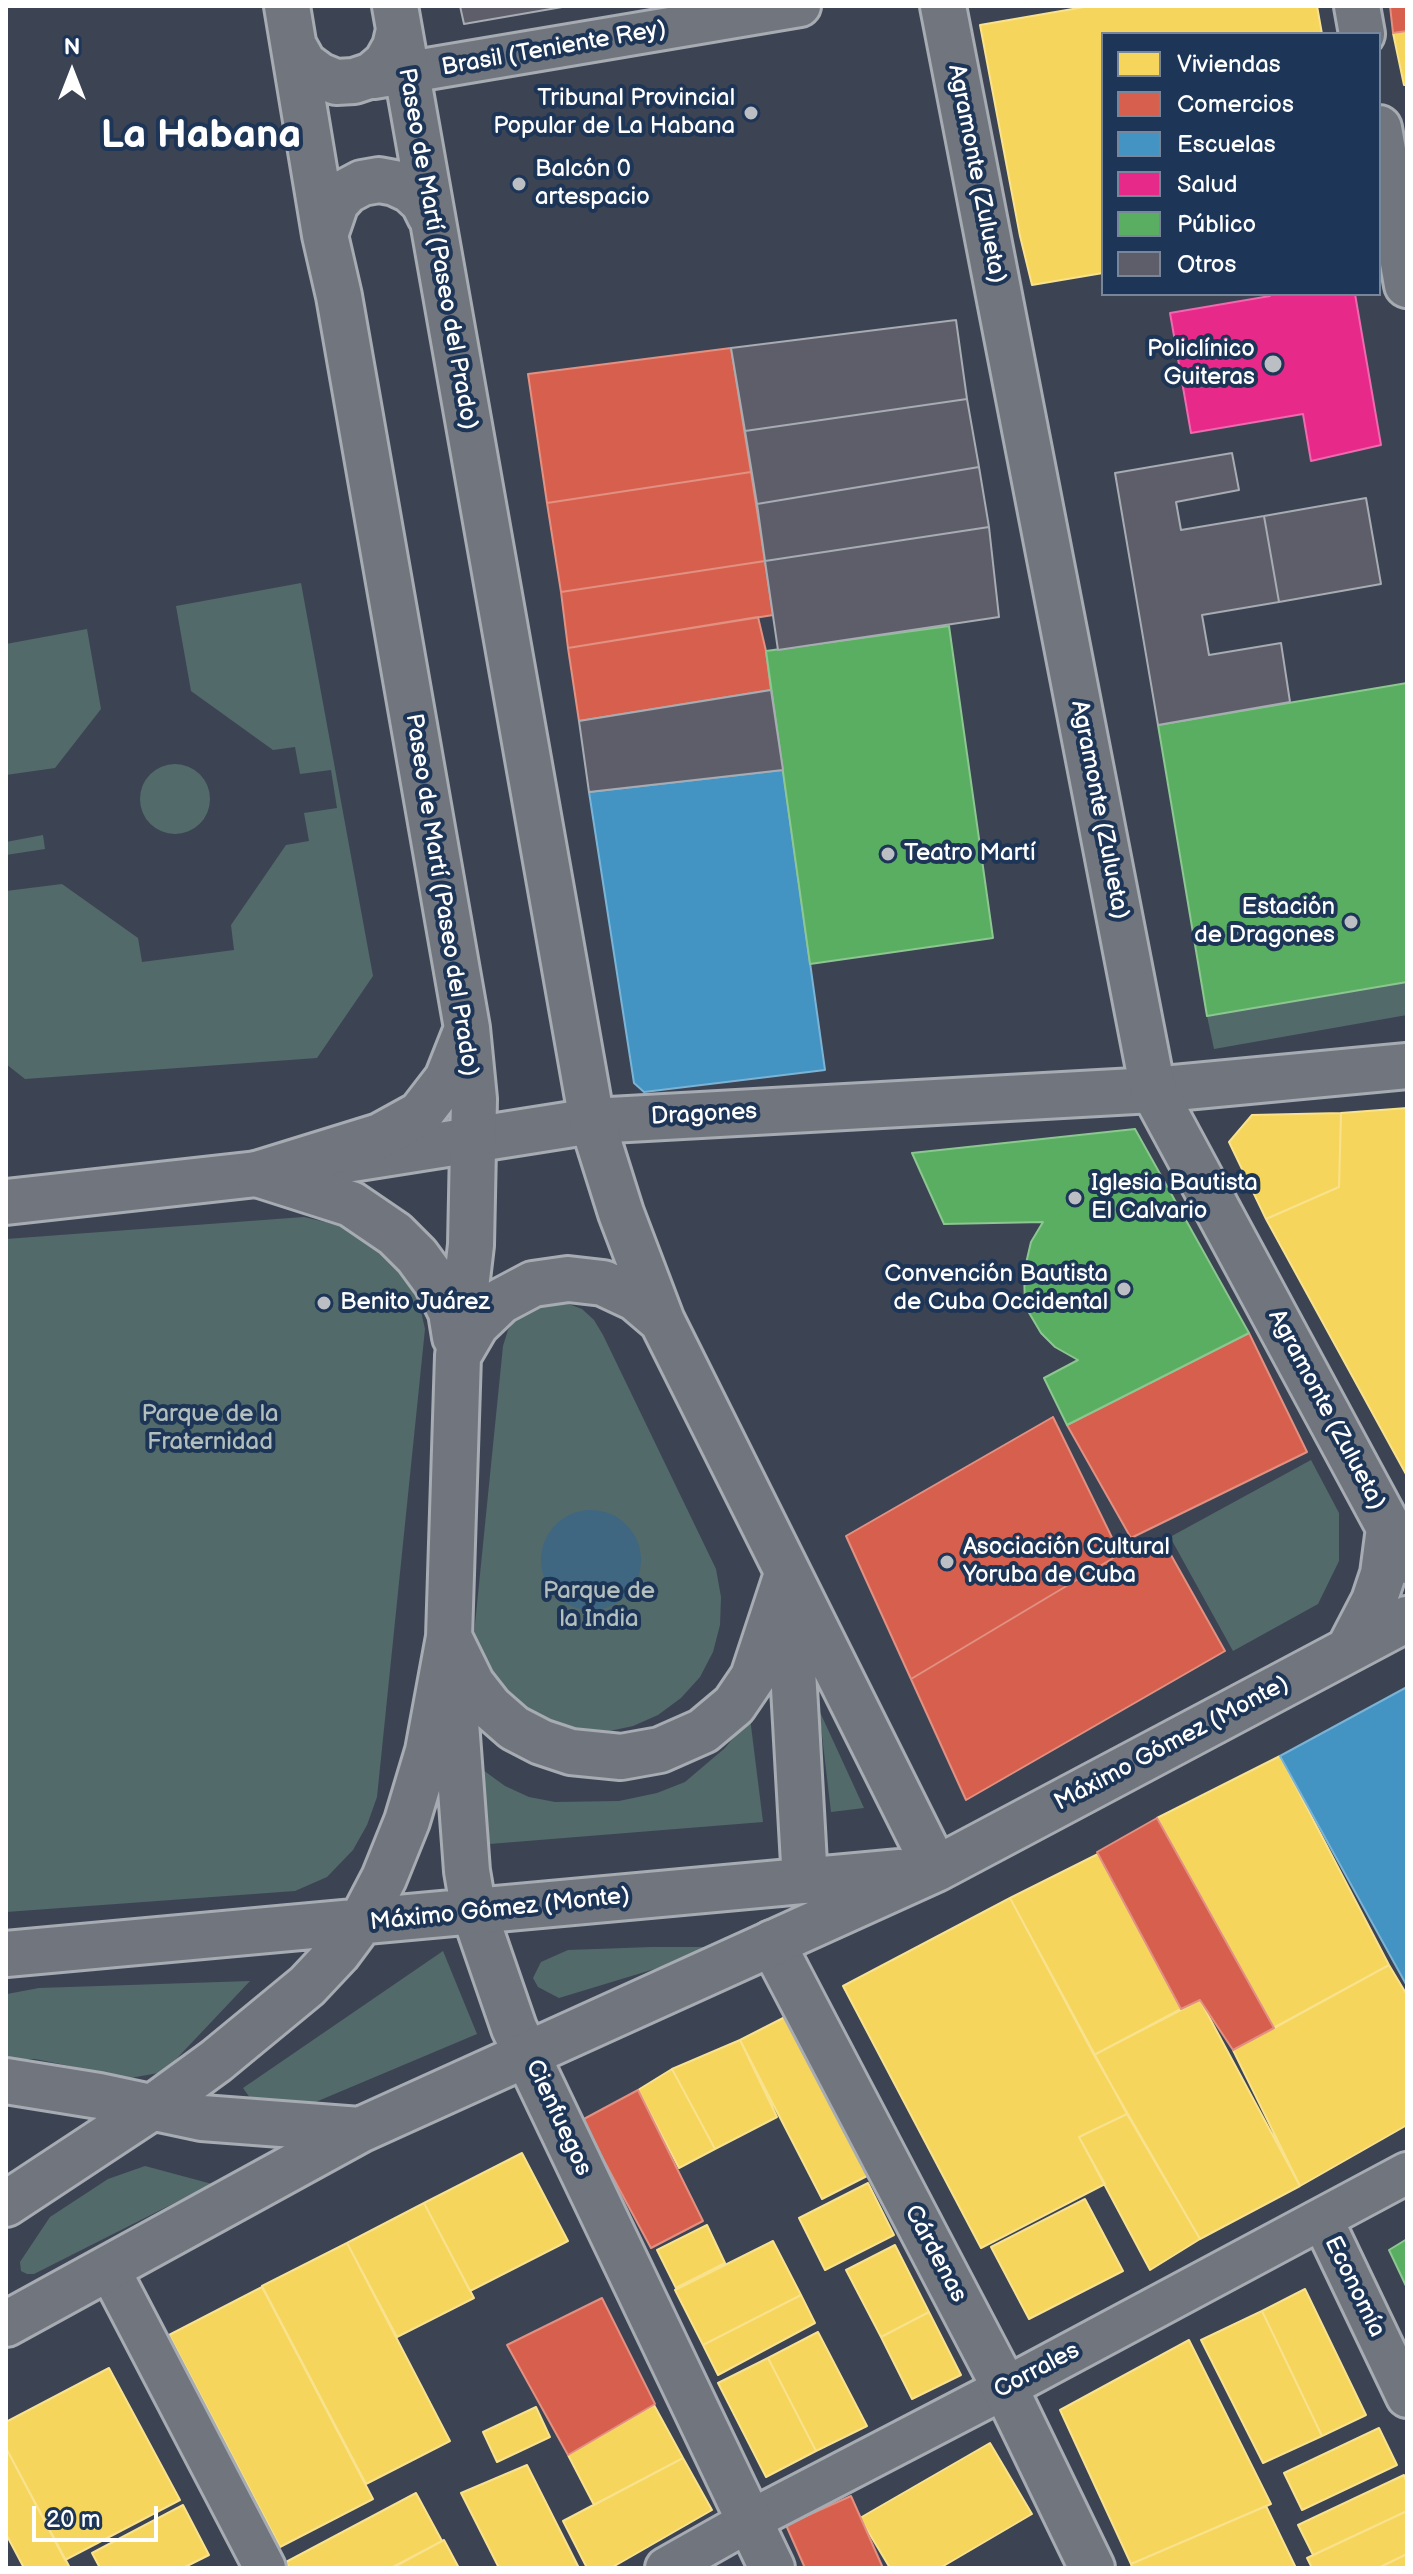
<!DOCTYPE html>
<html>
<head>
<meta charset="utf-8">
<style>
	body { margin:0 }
	#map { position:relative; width:1413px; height:2574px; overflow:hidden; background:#3c4454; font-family:"Balsamiq Sans",sans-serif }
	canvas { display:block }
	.frame { position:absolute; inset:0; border:8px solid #fff; pointer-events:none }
	.legend { position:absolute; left:1101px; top:32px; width:280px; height:264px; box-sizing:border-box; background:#1d3557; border:2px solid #77869a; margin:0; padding:10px 14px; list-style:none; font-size:24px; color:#fff }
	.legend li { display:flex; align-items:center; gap:16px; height:40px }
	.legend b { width:40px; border:2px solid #77869a }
	.north { position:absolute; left:32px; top:32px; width:80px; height:80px; -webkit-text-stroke:6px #1d3557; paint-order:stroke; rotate:0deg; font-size:22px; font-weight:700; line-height:32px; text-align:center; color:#fff }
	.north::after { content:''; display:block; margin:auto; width:28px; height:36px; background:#fff; clip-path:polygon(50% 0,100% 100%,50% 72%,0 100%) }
	.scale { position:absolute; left:32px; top:2506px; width:126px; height:36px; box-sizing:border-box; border:4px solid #fff; border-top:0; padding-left:10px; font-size:24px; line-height:28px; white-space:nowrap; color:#fff; -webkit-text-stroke:6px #1d3557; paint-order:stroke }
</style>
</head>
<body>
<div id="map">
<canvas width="1413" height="2574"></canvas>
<div class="frame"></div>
<ul class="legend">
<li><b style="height:22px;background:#f6d55c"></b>Viviendas</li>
<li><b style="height:22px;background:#d6604d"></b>Comercios</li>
<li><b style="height:22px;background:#4393c3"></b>Escuelas</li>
<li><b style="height:22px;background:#e7298a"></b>Salud</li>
<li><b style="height:22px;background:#5aae61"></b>Público</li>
<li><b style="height:22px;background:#5d5e69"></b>Otros</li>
</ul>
<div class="north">N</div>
<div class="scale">20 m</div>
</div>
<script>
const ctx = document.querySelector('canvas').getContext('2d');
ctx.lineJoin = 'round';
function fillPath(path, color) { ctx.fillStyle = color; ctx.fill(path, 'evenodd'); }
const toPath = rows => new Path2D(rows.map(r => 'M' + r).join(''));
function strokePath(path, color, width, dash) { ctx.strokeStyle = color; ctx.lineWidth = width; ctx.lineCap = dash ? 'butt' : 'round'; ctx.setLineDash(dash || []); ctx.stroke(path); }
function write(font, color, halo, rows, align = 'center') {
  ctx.font = font + ' "Balsamiq Sans",sans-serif'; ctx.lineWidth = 8; ctx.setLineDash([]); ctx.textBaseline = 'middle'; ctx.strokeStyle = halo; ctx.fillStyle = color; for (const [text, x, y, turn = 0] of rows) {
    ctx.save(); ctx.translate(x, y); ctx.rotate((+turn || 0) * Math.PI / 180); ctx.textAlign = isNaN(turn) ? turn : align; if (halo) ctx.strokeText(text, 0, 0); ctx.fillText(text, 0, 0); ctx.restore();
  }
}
fillPath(toPath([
	[301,583,373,976,317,1058,25,1079,6,1064,6,891,62,884,138,938,142,962,234,950,231,925,286,845,309,841,304,813,337,808,331,770,300,774,295,747,273,750,191,691,176,606],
	[87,629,101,709,55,768,6,775,6,644],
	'140 799a35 35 0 1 1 70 0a35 35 0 1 1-70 0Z',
	[43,835,45,849,6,855,6,842],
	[1407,982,1407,1015,1214,1049,1207,1016],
	[304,1217,338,1225,361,1237,388,1257,407,1281,419,1303,425,1329,377,1797,367,1825,353,1850,327,1877,295,1891,6,1912,6,1239],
	[549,1302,566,1303,582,1309,594,1320,603,1335,716,1569,721,1597,720,1625,713,1652,700,1677,681,1698,658,1715,633,1726,605,1732,577,1731,540,1720,509,1698,486,1670,474,1634,503,1346,508,1330,518,1316,532,1306],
	[1311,1460,1339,1513,1339,1561,1318,1604,1233,1651,1170,1537],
	[819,1710,864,1808,831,1812],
	[750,1718,763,1822,477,1845,468,1752,483,1770,505,1786,529,1797,555,1802,619,1801,657,1793,685,1782,725,1748],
	[652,1947,710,1947,671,1964,559,1998,538,1987,533,1978,541,1962,568,1950],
	[443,1951,477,2034,299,2109,258,2109,243,2088],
	[250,1981,164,2072,130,2078,35,2059,6,2059,7,1994,39,1988],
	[145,2166,212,2184,34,2274,27,2274,21,2271,20,2262,50,2217,108,2179]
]), '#536a6a');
fillPath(toPath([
	'541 1560a50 50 0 1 1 100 0a50 50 0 1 1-100 0Z'
]), '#3f6781');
const homes = toPath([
	[1090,6,1317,6,1322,34,1103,34,1103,273,1032,285,1020,236,980,25,1090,6],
	[1407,31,1407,85,1404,85,1393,33,1407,31],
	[1407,1108,1407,1476,1266,1219,1339,1187,1341,1113,1407,1108],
	[1341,1113,1339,1187,1266,1219,1229,1142,1252,1115,1341,1113],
	[1280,1756,1389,1965,1274,2028,1157,1818,1280,1756],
	[1098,1854,1181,2009,1094,2055,1010,1898,1098,1854],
	[1010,1898,1127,2114,1079,2137,1105,2184,981,2248,843,1986,1010,1898],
	[1389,1965,1407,1995,1407,2125,1300,2186,1233,2050,1389,1965],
	[1200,2000,1300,2186,1200,2239,1094,2055,1200,2000],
	[787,2016,869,2175,822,2199,740,2040,787,2016],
	[740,2040,777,2117,715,2149,672,2069,740,2040],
	[672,2069,715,2149,679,2168,638,2090,672,2069],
	[1127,2114,1200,2239,1150,2270,1079,2137,1127,2114],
	[522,2153,568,2241,470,2291,424,2203,522,2153],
	[868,2183,894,2235,825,2270,799,2218,868,2183],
	[1085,2199,1123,2271,1029,2319,991,2247,1085,2199],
	[424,2203,474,2298,397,2337,347,2243,424,2203],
	[707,2225,725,2263,676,2288,657,2250,707,2225],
	[773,2241,801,2295,703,2345,675,2290,773,2241],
	[347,2243,450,2441,366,2484,262,2286,347,2243],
	[895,2245,929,2312,881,2337,846,2270,895,2245],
	[262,2287,373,2499,280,2547,169,2335,262,2287],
	[1305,2289,1366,2415,1322,2436,1262,2311,1305,2289],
	[801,2295,815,2323,718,2375,703,2345,801,2295],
	[1262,2311,1322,2436,1263,2463,1201,2340,1262,2311],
	[929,2312,961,2375,912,2399,881,2337,929,2312],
	[818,2332,867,2426,816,2451,768,2358,818,2332],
	[1189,2340,1271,2504,1131,2564,1060,2410,1189,2340],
	[768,2358,816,2451,766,2477,718,2383,768,2358],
	[109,2368,180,2500,65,2560,6,2448,6,2422,109,2368],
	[654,2405,683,2458,594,2505,568,2455,654,2405],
	[536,2407,550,2437,497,2462,483,2432,536,2407],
	[1379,2428,1397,2465,1302,2510,1284,2473,1379,2428],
	[990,2443,1032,2514,940,2568,890,2568,860,2518,990,2443],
	[6,2448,69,2566,64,2568,24,2568,6,2534,6,2448],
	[683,2458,712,2510,611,2568,587,2568,563,2521,683,2458],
	[527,2465,579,2568,499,2568,461,2493,527,2465],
	[1404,2475,1407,2483,1407,2511,1313,2555,1298,2525,1404,2475],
	[416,2493,442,2541,392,2568,289,2568,286,2562,416,2493],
	[183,2505,209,2555,183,2568,100,2568,92,2553,183,2505],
	[1266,2506,1296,2568,1132,2568,1131,2564,1266,2506],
	[1407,2511,1407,2554,1378,2568,1312,2568,1307,2558,1407,2511],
	[444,2540,459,2568,391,2568,444,2540],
	[1407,2554,1407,2568,1378,2568,1407,2554]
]);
fillPath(homes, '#f6d55c');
strokePath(homes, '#f9e28d', 2);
const shops = toPath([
	[1390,6,1407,6,1407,31,1393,33,1390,6],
	[731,348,751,472,547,503,528,374,731,348],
	[751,472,765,561,561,592,547,503,751,472],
	[765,561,773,615,568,648,561,592,765,561],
	[758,617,766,651,771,690,579,721,568,648,758,617],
	[1249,1333,1307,1452,1131,1538,1067,1425,1249,1333],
	[1053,1417,1120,1554,911,1679,846,1536,1053,1417],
	[1162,1539,1225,1651,966,1800,911,1679,1120,1554,1162,1539],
	[1157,1818,1274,2028,1233,2050,1200,2000,1181,2009,1097,1852,1157,1818],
	[638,2090,703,2221,651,2248,582,2120,638,2090],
	[602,2298,655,2404,568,2455,507,2345,602,2298],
	[851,2496,883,2568,805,2568,786,2525,851,2496]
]);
fillPath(shops, '#d6604d');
strokePath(shops, '#e29082', 2);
const schools = toPath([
	[783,770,825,1070,644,1092,634,1083,589,792,783,770],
	[1407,1687,1407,1986,1280,1756,1407,1687]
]);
fillPath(schools, '#4393c3');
strokePath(schools, '#7bb3d5', 2);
const health = toPath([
	[1269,294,1355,294,1381,445,1311,461,1303,414,1191,433,1170,313,1270,296,1269,294]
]);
fillPath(health, '#e7298a');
strokePath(health, '#ee69ad', 2);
const public = toPath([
	[949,626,993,938,810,964,766,651,949,626],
	[1407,683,1407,982,1207,1016,1158,725,1407,683],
	[1135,1129,1249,1333,1067,1425,1044,1378,1078,1360,1055,1347,1041,1333,1025,1306,1024,1272,1031,1242,1043,1222,944,1224,912,1153,1135,1129],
	[1407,2239,1407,2288,1389,2250,1407,2239]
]);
fillPath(public, '#5aae61');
strokePath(public, '#8cc690', 2);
const building = toPath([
	[460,6,568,6,464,24,460,6],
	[956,320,967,399,745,431,731,348,956,320],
	[967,399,979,467,757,504,745,431,967,399],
	[1232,453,1239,490,1176,502,1181,530,1264,516,1279,602,1202,615,1209,655,1281,643,1290,702,1158,725,1115,473,1232,453],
	[979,467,989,527,765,561,757,504,979,467],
	[1366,498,1381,584,1279,602,1264,516,1366,498],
	[989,527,999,617,778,650,765,561,989,527],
	[771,690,783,770,589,792,579,721,771,690]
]);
fillPath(building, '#5d5e69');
strokePath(building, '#a7abb2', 2);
const street = toPath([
	[374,78,800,6],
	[1322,2219,1407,2397],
	[108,2267,265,2568],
	[666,2568,751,2520,1005,2388,1407,2173]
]);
const secondary = toPath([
	[6,1202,257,1174,592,1121,1153,1090,1407,1066],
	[474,1912,514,2028,772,2568],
	[772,1943,1005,2388,1092,2568]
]);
const primary = toPath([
	[395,6,592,1121,621,1213,662,1321,936,1869],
	[943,6,1153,1090,1407,1561],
	[1357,6,1362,34],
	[295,48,304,64,319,75,336,82,354,81,372,75,386,63,395,47,399,30],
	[1379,128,1407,285],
	[325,235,336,203,347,191,362,183,379,180,395,183,410,190,423,202,430,216],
	[257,1174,351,1204,395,1234,417,1256,436,1282,451,1312,455,1337],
	[257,1174,380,1136,420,1114,447,1079,466,1031],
	[459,1354,476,1325,501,1301,533,1284,568,1279,603,1283,635,1298,662,1321],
	[789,1600,805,1881],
	[449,1637,472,1684,490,1707,514,1728,541,1742,571,1752,621,1757,660,1750,703,1731,734,1705,753,1677,787,1574],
	[1349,1649,1374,1601,1383,1574,1389,1528],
	[454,1695,467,1871,474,1912],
	[6,1954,900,1872],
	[6,2081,99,2096,202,2118,360,2130],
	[6,2204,153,2107,216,2061,307,1986,338,1953,361,1922,384,1878,407,1821,428,1751,449,1637,458,1356,471,1245,474,1099,467,1028,339,296,325,235,287,6],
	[6,2324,360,2130,936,1869,1407,1619]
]);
strokePath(street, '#a7abb2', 46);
strokePath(secondary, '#a7abb2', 50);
strokePath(primary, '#a7abb2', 50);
strokePath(street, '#70757e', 40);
strokePath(secondary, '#70757e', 44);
strokePath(primary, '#70757e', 44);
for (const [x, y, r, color] of [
	[751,113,8,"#bbbec3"],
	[519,184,8,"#bbbec3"],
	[1273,364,10,"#bbbec3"],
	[888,854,8,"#bbbec3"],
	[1351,922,8,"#bbbec3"],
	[1075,1198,8,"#bbbec3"],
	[1124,1289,8,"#bbbec3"],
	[324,1303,8,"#bbbec3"],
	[947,1562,8,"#bbbec3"]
]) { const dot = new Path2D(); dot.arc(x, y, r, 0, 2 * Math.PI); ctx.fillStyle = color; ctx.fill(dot); strokePath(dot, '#1d3557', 3); }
write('24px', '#fff', '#1d3557', [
	["Brasil (Teniente Rey)",554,49,-10],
	["Agramonte (Zulueta)",976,174,79],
	["Paseo de Martí (Paseo del Prado)",437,249,80],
	["Agramonte (Zulueta)",1099,810,79],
	["Paseo de Martí (Paseo del Prado)",441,895,81],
	["Dragones",704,1115,-3],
	["Agramonte (Zulueta)",1326,1410,62],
	["Máximo Gómez (Monte)",1172,1744,-28],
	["Máximo Gómez (Monte)",500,1910,-6],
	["Cienfuegos",558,2118,65],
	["Cárdenas",935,2254,62],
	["Economía",1354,2287,64],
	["Corrales",1037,2371,-28]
]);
write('24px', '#fff', '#1d3557', [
	["Tribunal Provincial",735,99,"right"],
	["Popular de La Habana",735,127,"right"],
	["Balcón 0",535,170],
	["artespacio",535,198],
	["Policlínico",1255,350,"right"],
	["Guiteras",1255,378,"right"],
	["Teatro Martí",904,854],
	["Estación",1335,908,"right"],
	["de Dragones",1335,936,"right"],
	["Iglesia Bautista",1091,1184],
	["El Calvario",1091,1212],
	["Convención Bautista",1108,1275,"right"],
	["de Cuba Occidental",1108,1303,"right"],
	["Benito Juárez",340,1303],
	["Asociación Cultural",963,1548],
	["Yoruba de Cuba",963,1576]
], 'left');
write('24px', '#b3bfbd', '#1d3557', [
	["Parque de la",210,1415],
	["Fraternidad",210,1443],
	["Parque de",599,1592],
	["la India",599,1620]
]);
write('bold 40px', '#fff', '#1d3557', [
	["La Habana",201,137]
]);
</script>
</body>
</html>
